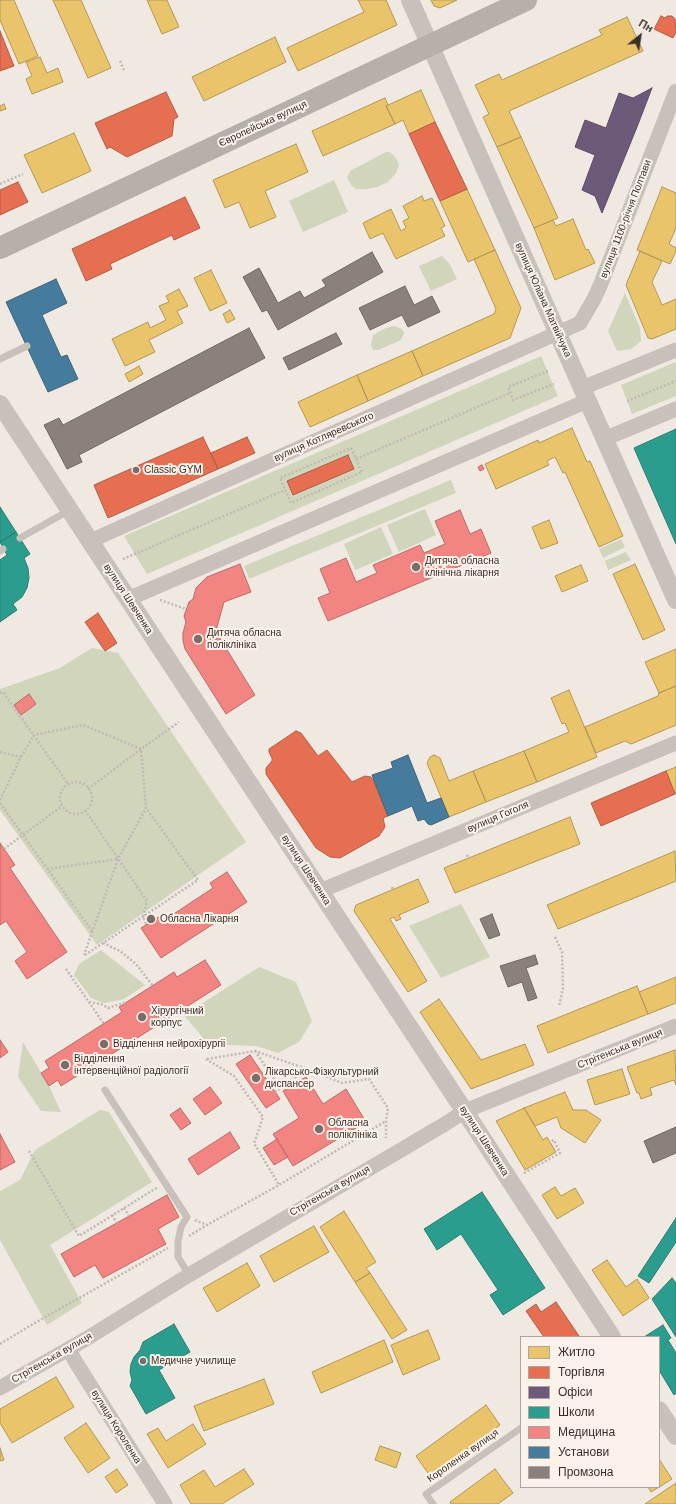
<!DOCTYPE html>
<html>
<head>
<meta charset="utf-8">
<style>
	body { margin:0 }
	#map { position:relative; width:676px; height:1504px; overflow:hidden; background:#efe9e2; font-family:Helvetica,sans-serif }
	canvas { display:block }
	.legend { position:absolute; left:520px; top:1336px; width:140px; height:152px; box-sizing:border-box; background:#fbf3ea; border:1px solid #aea49d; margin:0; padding:5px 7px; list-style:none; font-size:12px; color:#3a2e29 }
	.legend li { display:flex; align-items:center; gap:8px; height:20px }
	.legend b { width:20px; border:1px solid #aea49d }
	.north { position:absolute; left:620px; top:16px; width:40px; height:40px; -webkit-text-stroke:3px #fbf3ea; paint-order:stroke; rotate:30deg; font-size:11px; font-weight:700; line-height:16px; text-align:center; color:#3a2e29 }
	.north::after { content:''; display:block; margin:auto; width:14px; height:18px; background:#3a2e29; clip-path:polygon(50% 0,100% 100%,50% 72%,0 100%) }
</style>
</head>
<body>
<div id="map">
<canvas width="676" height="1504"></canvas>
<ul class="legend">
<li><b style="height:11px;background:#e9c46a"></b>Житло</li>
<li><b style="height:11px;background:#e76f51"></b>Торгівля</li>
<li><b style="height:11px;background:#6d597a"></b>Офіси</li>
<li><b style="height:11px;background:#2a9d8f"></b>Школи</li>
<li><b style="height:11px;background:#f28482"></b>Медицина</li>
<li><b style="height:11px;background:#457b9d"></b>Установи</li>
<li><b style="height:11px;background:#8a817c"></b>Промзона</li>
</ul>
<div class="north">Пн</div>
</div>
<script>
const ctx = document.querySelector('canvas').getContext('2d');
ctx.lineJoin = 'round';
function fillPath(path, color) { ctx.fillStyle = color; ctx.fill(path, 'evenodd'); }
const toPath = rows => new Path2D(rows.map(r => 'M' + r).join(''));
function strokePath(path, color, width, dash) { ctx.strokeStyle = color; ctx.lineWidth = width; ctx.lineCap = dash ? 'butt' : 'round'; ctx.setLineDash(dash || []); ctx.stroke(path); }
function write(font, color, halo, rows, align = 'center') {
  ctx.font = font + ' Helvetica,sans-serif'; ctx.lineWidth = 4; ctx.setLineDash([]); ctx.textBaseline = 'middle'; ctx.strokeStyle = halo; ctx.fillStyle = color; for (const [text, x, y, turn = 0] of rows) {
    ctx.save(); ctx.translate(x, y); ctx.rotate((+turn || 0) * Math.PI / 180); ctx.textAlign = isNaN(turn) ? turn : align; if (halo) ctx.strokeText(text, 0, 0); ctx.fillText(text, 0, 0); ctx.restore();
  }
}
fillPath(toPath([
	[386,152,390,152,396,158,399,165,396,173,388,182,377,187,368,189,356,189,352,186,347,178,350,171],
	[334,180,348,212,303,232,289,201],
	[442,256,449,263,457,279,431,291,419,266],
	[625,293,640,328,641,341,631,349,617,351,608,331],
	[394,326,402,329,404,333,401,340,378,350,373,350,371,345,373,335,386,328],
	[541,356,558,396,147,574,124,536],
	[676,362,676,396,632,414,621,385],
	[451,480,456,493,249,579,244,566],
	[425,509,436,535,399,552,387,525],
	[381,527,393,554,355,570,344,544],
	[621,539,625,547,603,558,599,549],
	[626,552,631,560,608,570,605,561],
	[92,648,118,653,246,842,97,945,0,810,0,689,60,668],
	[461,904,490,957,441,978,409,926],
	[101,950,145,985,124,999,104,1003,91,998,74,975,79,964],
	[259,967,296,982,312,1021,299,1042,278,1053,256,1046,208,1044,184,1015],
	[23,1042,49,1086,61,1112,41,1111,18,1077],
	[100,1110,109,1112,152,1182,50,1245,82,1303,47,1325,0,1240,0,1191,20,1180,35,1150]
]), '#d0d5bc');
const homes = toPath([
	[0,0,14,0,38,56,19,64,0,20,0,0],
	[53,0,81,0,111,68,88,78,53,0],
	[147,0,167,0,179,27,162,34,147,0],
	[358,0,386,0,397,25,298,71,287,48,364,12,358,0],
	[431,0,457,0,440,8,434,6,431,0],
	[627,17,643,51,509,111,521,137,497,147,483,117,489,114,475,85,499,74,502,80,602,35,599,30,627,17],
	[275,37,286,62,204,101,192,77,275,37],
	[40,57,47,73,58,68,63,82,32,94,26,79,32,76,26,62,40,57],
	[421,90,435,122,409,134,403,120,395,124,386,106,421,90],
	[385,98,388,105,386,106,395,124,323,156,312,131,385,98],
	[4,104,6,109,0,111,0,106,4,104],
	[74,133,91,171,42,193,24,155,74,133],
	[521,137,558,218,534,228,497,147,521,137],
	[296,144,308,172,265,191,276,217,250,228,239,202,225,208,213,180,296,144],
	[662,187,676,193,676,228,669,244,676,248,676,251,670,264,637,250,662,187],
	[467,189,495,250,468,262,440,201,467,189],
	[422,196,424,201,432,198,445,226,441,228,445,236,396,259,383,233,370,239,363,223,391,209,401,231,406,228,403,221,409,218,403,206,422,196],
	[573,219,586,250,588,249,595,263,555,280,534,228,553,220,556,226,573,219],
	[495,250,521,308,510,338,423,376,412,351,494,314,496,309,474,259,495,250],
	[640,251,662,261,652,282,662,305,676,299,676,329,652,339,648,338,626,285,640,251],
	[211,270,227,303,210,311,194,278,211,270],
	[179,289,188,306,177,311,183,323,149,340,155,352,125,366,112,339,148,322,150,328,166,320,159,306,169,302,166,296,179,289],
	[230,310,235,319,227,323,223,314,230,310],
	[412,351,423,376,368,401,357,375,412,351],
	[139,366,143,374,129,382,125,374,139,366],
	[357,375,368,401,310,427,298,402,357,375],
	[572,428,587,462,590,461,623,536,599,547,565,472,563,473,555,457,547,461,549,465,496,489,485,464,538,440,539,443,572,428],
	[549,520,558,543,541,549,532,527,549,520],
	[635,564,665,630,643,640,613,574,635,564],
	[581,565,588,581,562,592,555,576,581,565],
	[676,649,676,686,659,693,645,662,676,649],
	[676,686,676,725,631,744,625,741,596,753,585,727,658,696,659,693,676,686],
	[569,690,597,757,537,782,524,751,569,732,565,723,562,724,551,698,569,690],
	[524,751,537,782,486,802,473,771,524,751],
	[434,755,440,758,449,781,473,771,486,802,449,817,427,763,430,757,434,755],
	[676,767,676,794,675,794,666,771,676,767],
	[570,817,580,844,455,893,444,868,570,817],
	[675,851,676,881,558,929,547,905,675,851],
	[418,879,429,902,399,915,401,919,396,921,394,917,390,919,427,981,408,992,354,911,356,905,418,879],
	[676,977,676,1003,648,1014,639,992,676,977],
	[637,986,648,1014,548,1053,537,1026,637,986],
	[439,999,481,1060,525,1044,534,1065,471,1089,420,1012,439,999],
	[675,1050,676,1085,674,1080,650,1088,652,1095,641,1099,639,1093,637,1093,627,1067,675,1050],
	[622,1069,630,1094,595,1105,587,1080,622,1069],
	[565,1092,573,1110,586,1110,601,1120,585,1143,561,1128,557,1117,535,1126,524,1108,565,1092],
	[524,1108,543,1140,547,1137,556,1152,525,1170,496,1121,524,1108],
	[555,1187,561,1196,575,1188,584,1203,557,1219,542,1195,555,1187],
	[344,1211,376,1262,366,1268,370,1273,355,1282,320,1227,344,1211],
	[314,1226,329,1252,274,1282,260,1256,314,1226],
	[607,1260,626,1287,637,1279,649,1298,623,1316,592,1270,607,1260],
	[247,1263,260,1286,217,1312,203,1288,247,1263],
	[370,1273,407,1330,392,1339,355,1282,370,1273],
	[428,1330,440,1359,403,1375,391,1345,428,1330],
	[384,1340,393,1362,321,1393,312,1372,384,1340],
	[56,1377,74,1407,12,1443,0,1423,0,1409,56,1377],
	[264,1379,274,1404,204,1431,194,1406,264,1379],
	[486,1405,500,1425,430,1476,416,1456,486,1405],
	[86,1423,110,1458,88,1473,64,1438,86,1423],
	[193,1424,206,1444,168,1468,147,1434,158,1428,166,1441,193,1424],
	[380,1446,401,1453,396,1468,375,1460,380,1446],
	[0,1448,4,1460,0,1461,0,1448],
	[659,1459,672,1479,651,1492,648,1487,659,1487,659,1459],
	[117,1469,128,1485,116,1493,105,1477,117,1469],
	[244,1469,254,1484,222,1504,191,1504,180,1485,204,1470,215,1487,244,1469],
	[495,1469,513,1493,498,1504,451,1504,450,1502,495,1469],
	[676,1483,676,1504,645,1504,676,1483]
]);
fillPath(homes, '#e9c46a');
strokePath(homes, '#b49756', 1);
const shops = toPath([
	[661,16,665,18,667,16,672,16,675,19,676,32,673,38,654,29,661,16],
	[0,31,14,66,0,71,0,31],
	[166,92,178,117,174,119,172,136,127,157,110,147,107,149,95,123,166,92],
	[435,122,467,189,440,201,409,134,435,122],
	[18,182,28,202,0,215,0,190,18,182],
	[185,197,200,228,174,240,172,235,110,264,112,269,86,281,72,249,185,197],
	[203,437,218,469,108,518,94,485,203,437],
	[247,437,255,453,218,469,211,453,247,437],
	[348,455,354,469,293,495,287,481,348,455],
	[98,613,117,643,105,651,85,622,98,613],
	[296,731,301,733,318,756,327,750,352,782,365,776,371,777,373,780,388,816,383,818,385,827,379,836,340,858,330,857,316,848,266,774,266,768,272,761,272,758,269,752,269,749,296,731],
	[666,771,675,794,601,826,591,803,666,771],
	[556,1302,579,1336,577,1337,544,1337,526,1311,536,1304,541,1312,556,1302]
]);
fillPath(shops, '#e76f51');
strokePath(shops, '#b35c45', 1);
const offices = toPath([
	[652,88,637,127,602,213,595,196,582,190,595,155,575,147,585,120,606,128,619,93,633,98,652,88]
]);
fillPath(offices, '#6d597a');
strokePath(offices, '#5e4c62', 1);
const schools = toPath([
	[676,429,676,544,634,448,676,429],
	[0,507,16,532,0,542,0,507],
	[16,532,30,554,24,558,28,568,29,578,27,588,22,597,13,604,17,610,0,622,0,560,7,555,0,542,16,532],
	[482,1192,545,1288,503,1315,490,1295,498,1290,461,1234,437,1250,424,1229,482,1192],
	[676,1218,676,1242,649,1283,638,1276,676,1218],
	[672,1278,676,1283,676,1337,652,1299,672,1278],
	[174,1324,190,1352,159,1370,175,1398,146,1414,130,1386,132,1380,130,1372,131,1364,134,1357,140,1350,143,1342,174,1324],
	[663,1325,671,1338,668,1340,676,1353,676,1393,674,1395,659,1370,659,1337,644,1337,663,1325]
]);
fillPath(schools, '#2a9d8f');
strokePath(schools, '#2f7c70', 1);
const health = toPath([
	[482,465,484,469,480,471,478,467,482,465],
	[460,510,470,534,481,529,491,553,328,621,318,598,330,593,320,569,346,558,356,582,377,573,373,565,397,555,420,545,424,553,445,544,435,521,460,510],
	[240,564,251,592,224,602,213,641,219,637,255,695,226,714,185,649,183,641,183,633,186,622,184,616,189,602,193,599,196,588,207,577,240,564],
	[29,694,36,704,21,715,14,705,29,694],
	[0,843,15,865,10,868,67,952,27,979,15,961,27,952,6,921,0,925,0,843],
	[227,872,247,902,161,958,141,928,160,916,163,921,213,888,210,883,227,872],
	[205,960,221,985,61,1086,58,1080,49,1086,41,1073,49,1068,45,1061,122,1012,119,1007,174,972,177,977,205,960],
	[0,1040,8,1052,0,1058,0,1040],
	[250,1055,280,1099,266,1108,236,1064,250,1055],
	[306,1077,323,1104,346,1089,366,1122,293,1166,273,1134,299,1118,283,1091,306,1077],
	[210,1087,222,1103,205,1115,193,1099,210,1087],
	[180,1108,191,1123,181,1130,170,1115,180,1108],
	[230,1132,240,1148,198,1175,188,1159,230,1132],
	[0,1134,15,1162,0,1170,0,1134],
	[277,1139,288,1157,274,1165,263,1148,277,1139],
	[167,1195,179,1217,158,1229,166,1244,103,1278,95,1265,74,1277,61,1254,167,1195]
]);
fillPath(health, '#f28482');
strokePath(health, '#bb6a67', 1);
const public = toPath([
	[56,279,67,303,42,315,61,357,67,355,78,379,48,392,6,302,56,279],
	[408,755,427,803,441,798,449,817,431,825,428,824,424,819,418,821,412,806,388,816,372,775,393,768,391,762,408,755]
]);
fillPath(public, '#457b9d');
strokePath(public, '#42647a', 1);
const industry = toPath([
	[372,252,383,272,278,330,267,310,262,312,243,277,259,268,278,303,300,291,304,298,326,286,322,280,372,252],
	[405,286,414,305,432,296,440,312,408,327,402,315,370,330,359,308,405,286],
	[249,328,265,358,79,455,82,462,67,469,44,425,59,418,63,425,249,328],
	[336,333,342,344,289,370,283,358,336,333],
	[492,914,500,935,489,939,480,919,492,914],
	[535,955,538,964,526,968,537,998,528,1001,522,982,508,987,500,966,535,955],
	[676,1127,676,1153,653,1163,644,1141,676,1127]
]);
fillPath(industry, '#8a817c');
strokePath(industry, '#726863', 1);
strokePath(toPath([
	[120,61,124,70],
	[0,184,23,174],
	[548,371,508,387,513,400,554,384],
	[627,401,676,381],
	[351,448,362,472,291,503,280,478,351,448],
	[356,459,510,393],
	[123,559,285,490],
	[160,600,186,609],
	[0,693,3,692,68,784],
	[0,752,21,757],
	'60 798a16 16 0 1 1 32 0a16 16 0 1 1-32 0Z',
	[88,789,141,749,179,722],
	[0,800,21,757,34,735,83,725,141,749,146,808,118,859,84,955],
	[0,803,92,931],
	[85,810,147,901,143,917,146,924],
	[4,849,62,806],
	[467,855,468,858],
	[47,869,118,859],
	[392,887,393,890],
	[555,937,562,952,563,988,559,1007],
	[103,943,120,951,136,964,153,986],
	[85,955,198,880,146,808],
	[66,969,104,1024],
	[89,1002,101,1004,108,1008,127,1002],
	[255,1051,280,1088],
	[206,1059,234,1076,263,1117,254,1143,279,1185],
	[207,1059,255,1051,307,1069],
	[275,1092,307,1069,342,1083,369,1079,388,1108,386,1121,386,1138],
	[29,1151,79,1236,158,1187],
	[524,1173,560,1153,554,1140,550,1142],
	[124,1208,129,1216],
	[112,1215,117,1223],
	[195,1220,207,1225,279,1185,386,1121],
	[189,1236,207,1225],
	[0,1344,33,1324,168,1248]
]), '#c1b9b3', 2.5, [2, 2]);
strokePath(toPath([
	[0,359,27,346],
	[20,538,70,510],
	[0,551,3,549],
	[105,1090,187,1217,181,1227,178,1242,178,1257,189,1275],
	[433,1504,426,1494,521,1428]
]), '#c8c1bb', 7);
strokePath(toPath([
	[582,388,676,350],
	[604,439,676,409],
	[90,541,580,323,594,299,600,286,676,91],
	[128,599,587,401],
	[320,891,676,743],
	[69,1349,75,1361,165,1504],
	[0,1388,86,1339,189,1275,445,1124,465,1111,676,1026]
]), '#c8c1bb', 15);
strokePath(toPath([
	[410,0,676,600],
	[0,404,473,1124,612,1337],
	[659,1410,676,1436]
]), '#c8c1bb', 18);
strokePath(toPath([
	[0,248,526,0]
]), '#b7afaa', 22);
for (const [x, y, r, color] of [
	[136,470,4,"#796f6a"],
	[416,567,5,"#796f6a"],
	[198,639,5,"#796f6a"],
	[151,919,5,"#796f6a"],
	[142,1017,5,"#796f6a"],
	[104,1044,5,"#796f6a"],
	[65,1065,5,"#796f6a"],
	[256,1078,5,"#796f6a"],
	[319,1129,5,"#796f6a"],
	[143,1361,4,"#796f6a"]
]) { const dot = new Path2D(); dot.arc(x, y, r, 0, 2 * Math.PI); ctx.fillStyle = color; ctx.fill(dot); strokePath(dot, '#fbf3ea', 1.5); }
write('10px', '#3a2e29', '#fbf3ea', [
	["Європейська вулиця",263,124,-25],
	["вулиця 1100-річчя Полтави",626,219,-69],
	["вулиця Юліана Матвійчука",543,300,66],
	["вулиця Котляревського",324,437,-24],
	["вулиця Шевченка",128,599,57],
	["вулиця Гоголя",498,817,-23],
	["вулиця Шевченка",306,870,57],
	["Стрітенська вулиця",620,1049,-22],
	["вулиця Шевченка",484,1141,57],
	["Стрітенська вулиця",330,1191,-30],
	["Стрітенська вулиця",52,1358,-30],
	["вулиця Короленка",116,1427,58],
	["Короленка вулиця",463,1456,-35]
]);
write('10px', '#3a2e29', '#fbf3ea', [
	["Classic GYM",144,470],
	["Дитяча обласна",425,561],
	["клінічна лікарня",425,573],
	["Дитяча обласна",207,633],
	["поліклініка",207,645],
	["Обласна Лікарня",160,919],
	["Хірургічний",151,1011],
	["корпус",151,1023],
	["Відділення нейрохірургіі",113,1044],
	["Відділення",74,1059],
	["інтервенційної радіології",74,1071],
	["Лікарсько-Фізкультурний",265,1072],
	["диспансер",265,1084],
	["Обласна",328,1123],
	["поліклініка",328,1135],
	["Медичне училище",151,1361]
], 'left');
</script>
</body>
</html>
